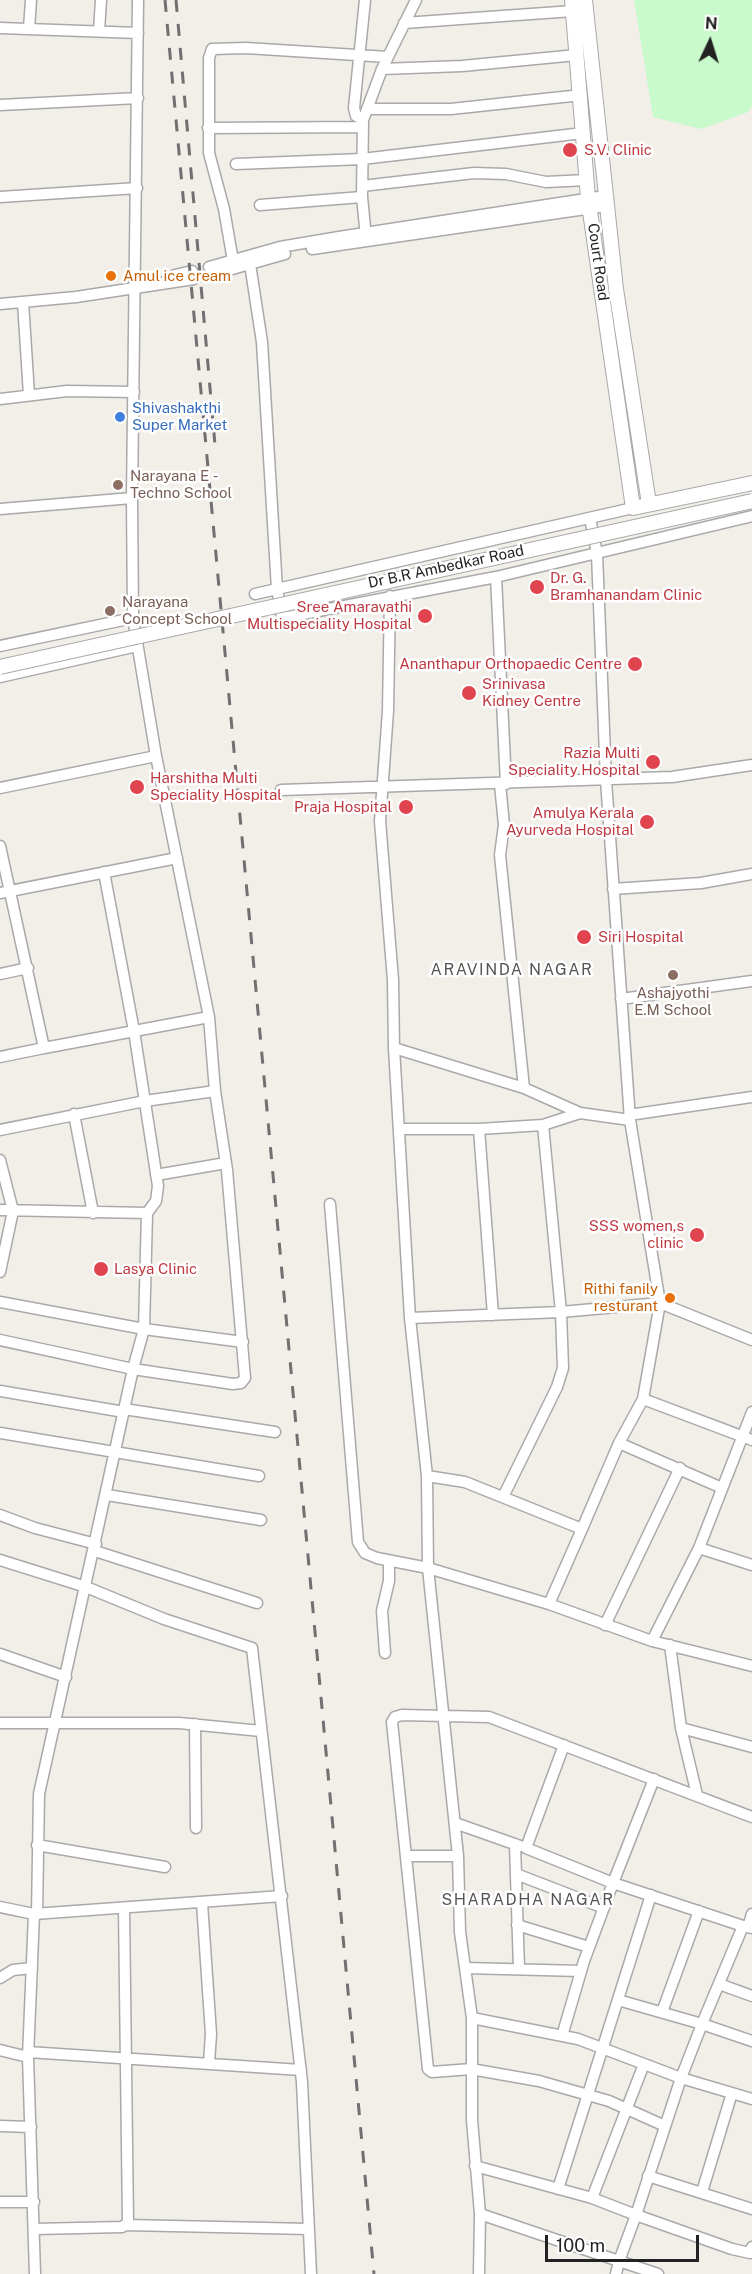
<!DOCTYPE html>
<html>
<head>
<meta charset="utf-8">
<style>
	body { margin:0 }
	#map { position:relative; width:752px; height:2274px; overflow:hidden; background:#f2efe9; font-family:"Public Sans",sans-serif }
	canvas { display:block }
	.north { position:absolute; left:680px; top:12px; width:60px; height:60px; -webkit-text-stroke:4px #fff; paint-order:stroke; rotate:4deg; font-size:16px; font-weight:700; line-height:24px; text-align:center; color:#222 }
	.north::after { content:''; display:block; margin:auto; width:21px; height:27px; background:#222; clip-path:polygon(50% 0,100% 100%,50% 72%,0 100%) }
	.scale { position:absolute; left:545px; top:2235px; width:154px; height:27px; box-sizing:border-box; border:3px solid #222; border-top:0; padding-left:8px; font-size:18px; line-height:21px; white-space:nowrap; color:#222; -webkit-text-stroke:4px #fff; paint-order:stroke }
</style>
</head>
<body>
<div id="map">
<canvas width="752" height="2274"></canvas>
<div class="north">N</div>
<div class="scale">100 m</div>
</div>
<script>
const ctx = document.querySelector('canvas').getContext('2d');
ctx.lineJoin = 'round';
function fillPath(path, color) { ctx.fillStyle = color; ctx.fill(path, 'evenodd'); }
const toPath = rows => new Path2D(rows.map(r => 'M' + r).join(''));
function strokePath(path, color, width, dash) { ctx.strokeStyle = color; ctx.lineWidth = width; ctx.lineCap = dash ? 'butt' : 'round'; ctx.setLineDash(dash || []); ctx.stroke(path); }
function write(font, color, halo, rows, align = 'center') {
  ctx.font = font + ' "Public Sans",sans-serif'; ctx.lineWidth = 5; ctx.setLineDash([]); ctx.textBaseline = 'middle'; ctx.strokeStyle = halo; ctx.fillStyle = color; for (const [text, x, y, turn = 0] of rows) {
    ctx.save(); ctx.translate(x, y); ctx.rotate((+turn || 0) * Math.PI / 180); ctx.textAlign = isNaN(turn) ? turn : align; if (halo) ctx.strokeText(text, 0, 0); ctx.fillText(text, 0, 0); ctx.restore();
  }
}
fillPath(toPath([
	[634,0,752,0,752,106,748,112,701,129,653,117]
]), '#c8facc');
strokePath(toPath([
	[194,279,211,275]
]), '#c8c6c1', 10, [10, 5]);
const minor = toPath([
	[404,23,573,11],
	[0,28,138,33],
	[29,29,31,0],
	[99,31,101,0],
	[382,69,462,66,577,55],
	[0,105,138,98],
	[368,109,451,109,581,95],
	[363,120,356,116,354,108,365,0],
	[208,128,362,127],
	[236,164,362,159,583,133],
	[362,186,474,173,506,174,546,182,587,180],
	[0,197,137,188],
	[260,205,362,197],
	[366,237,362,197,363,120,382,69,416,0],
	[312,249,606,206],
	[233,261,224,209,209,153,209,58,212,49,246,48,388,57],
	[250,264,262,342,277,589,282,618,496,577,752,516],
	[209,267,280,247,339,237,605,196],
	[211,275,285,254],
	[163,283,175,275,192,271],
	[23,302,29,395],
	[0,304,76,297,194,279],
	[0,399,67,391,134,392],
	[0,509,132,498],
	[590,518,597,554,606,780,630,1120,660,1303,752,1340],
	[496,577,506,784],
	[255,594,633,508],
	[390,596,388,711,380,821,393,980,394,1048],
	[0,646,133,618],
	[0,677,137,646],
	[500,784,504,825,500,855,524,1088],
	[0,788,156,756],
	[281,790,672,777,752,765],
	[0,846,44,1048,0,1057],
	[104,872,134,1031,158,1186,156,1201,147,1213],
	[613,889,701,883,752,874],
	[0,893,177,858],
	[0,974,28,968],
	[621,999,752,981],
	[209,1017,215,1091],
	[44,1048,209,1017,156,756,133,618,132,498,138,0],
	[74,1114,93,1213],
	[629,1115,752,1097],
	[400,1129,479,1129,543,1125,580,1113],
	[479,1129,493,1315],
	[0,1130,145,1101,215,1091,227,1170,245,1378,241,1383,233,1384,133,1369,144,1329,0,1302],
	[0,1160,13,1211,0,1272],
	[156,1175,226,1163],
	[330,1204,358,1542,365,1553,377,1558,428,1568,427,1476,410,1318,394,1048,524,1088,580,1113,630,1120],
	[0,1210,147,1213,144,1329,243,1342],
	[410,1318,561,1312,660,1303,643,1399,619,1443],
	[0,1340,133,1369,39,1794,37,1914],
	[0,1391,124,1412],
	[643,1399,752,1440],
	[124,1409,275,1432],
	[0,1433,259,1476],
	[427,1476,465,1482,582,1529,619,1443,722,1488],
	[107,1495,261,1520],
	[503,1497,557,1387,563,1368,561,1312,543,1125],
	[0,1515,35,1528,96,1544],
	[699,1548,752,1565],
	[95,1551,257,1603],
	[0,1560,86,1587,164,1619,252,1648,302,2082,311,2274],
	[549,1604,582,1529],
	[605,1625,680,1468],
	[652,1641,699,1548,752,1412],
	[670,1645,681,1728,752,1747],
	[385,1653,382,1611,389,1581,389,1562],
	[0,1654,66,1677],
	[0,1723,179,1723,261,1731],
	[195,1724,196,1828],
	[681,1728,697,1795],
	[654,1779,613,1883,743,1926],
	[455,1823,520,1846],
	[515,1844,519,1969],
	[37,1845,165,1867],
	[406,1856,458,1856],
	[516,1874,604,1908],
	[202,1903,211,2034,209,2063],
	[0,1907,34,1914,282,1896],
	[34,1914,28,2057,35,2274],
	[517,1925,589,1947],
	[748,1927,752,1914],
	[465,1968,581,1971],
	[0,1978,13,1970,32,1968],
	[719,1984,752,1996],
	[618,2000,702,2024,743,1926,752,1928],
	[662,2012,699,1911],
	[472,2018,460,1932,458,1856,428,1568,549,1604,652,1641,752,1666],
	[562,2036,584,1961,613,1883,526,1848,564,1745],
	[0,2050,28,2057],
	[28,2052,301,2070],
	[0,2126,31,2127],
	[665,2126,609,2101,539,2081,471,2069,432,2072,428,2069,392,1722,395,1717,402,1715,489,1717,752,1817],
	[475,2166,592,2198,636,2215,681,2078,752,2099],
	[648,2176,752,2209],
	[558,2189,651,1895],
	[702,2192,732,2093],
	[592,2198,644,2064],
	[0,2202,34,2202],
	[480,2214,472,2120,472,2018,578,2039,681,2078,702,2024,752,2041],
	[126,2225,309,2229],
	[35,2229,122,2227,128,2223,124,1909],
	[479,2274,480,2214,619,2261,636,2215,732,2249,750,2253,752,2247],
	[616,2274,619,2261,658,2274]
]);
const tertiary = toPath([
	[572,0,588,198,633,508,752,483],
	[585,0,616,289,649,504]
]);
strokePath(minor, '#a9a9a9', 13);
strokePath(tertiary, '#a9a9a9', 16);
strokePath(minor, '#fff', 10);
strokePath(tertiary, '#fff', 14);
strokePath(toPath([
	[165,0,374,2274],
	[176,0,215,445]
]), '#707070', 3, [12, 12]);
const tertiaryBridge = toPath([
	[0,667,752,501]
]);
strokePath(tertiaryBridge, '#a9a9a9', 16, []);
strokePath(tertiaryBridge, '#fff', 14);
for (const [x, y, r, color] of [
	[570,150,8,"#e0444e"],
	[111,276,6,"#e8710a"],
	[120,417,6,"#3f7fe0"],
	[118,485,6,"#8d6e63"],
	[537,587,8,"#e0444e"],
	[110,611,6,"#8d6e63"],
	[425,616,8,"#e0444e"],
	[635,664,8,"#e0444e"],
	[469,693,8,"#e0444e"],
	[653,762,8,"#e0444e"],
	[137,787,8,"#e0444e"],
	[406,807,8,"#e0444e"],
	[647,822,8,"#e0444e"],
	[584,937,8,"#e0444e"],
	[673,975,6,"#8d6e63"],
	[697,1235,8,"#e0444e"],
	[101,1269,8,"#e0444e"],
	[670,1298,6,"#e8710a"]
]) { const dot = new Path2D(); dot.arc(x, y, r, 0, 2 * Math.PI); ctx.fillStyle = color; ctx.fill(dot); strokePath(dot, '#fff', 2); }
write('15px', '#be3a42', '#fff', [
	["S.V. Clinic",584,150],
	["Dr. G.",550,578],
	["Bramhanandam Clinic",550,595],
	["Sree Amaravathi",412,607,"right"],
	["Multispeciality Hospital",412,624,"right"],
	["Ananthapur Orthopaedic Centre",622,664,"right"],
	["Srinivasa",482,684],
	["Kidney Centre",482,701],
	["Razia Multi",640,753,"right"],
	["Speciality Hospital",640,770,"right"],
	["Harshitha Multi",150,778],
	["Speciality Hospital",150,795],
	["Praja Hospital",392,807,"right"],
	["Amulya Kerala",634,813,"right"],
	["Ayurveda Hospital",634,830,"right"],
	["Siri Hospital",598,937],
	["SSS women,s",684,1226,"right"],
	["clinic",684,1243,"right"],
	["Lasya Clinic",114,1269]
], 'left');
write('15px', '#222', '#fff', [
	["Court Road",598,262,82],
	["Dr B.R Ambedkar Road",446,567,-12]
]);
write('15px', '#c56008', '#fff', [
	["Amul ice cream",123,276],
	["Rithi fanily",658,1289,"right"],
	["resturant",658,1306,"right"]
], 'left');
write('15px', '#366cbe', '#fff', [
	["Shivashakthi",132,408],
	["Super Market",132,425]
], 'left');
write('15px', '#785e54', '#fff', [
	["Narayana E -",130,476],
	["Techno School",130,493],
	["Narayana",122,602],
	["Concept School",122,619],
	["Ashajyothi",673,993,"center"],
	["E.M School",673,1010,"center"]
], 'left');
ctx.letterSpacing = '1.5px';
write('16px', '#555', '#fff', [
	["ARAVINDA NAGAR",512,970],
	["SHARADHA NAGAR",528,1900]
]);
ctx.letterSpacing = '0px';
</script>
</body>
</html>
